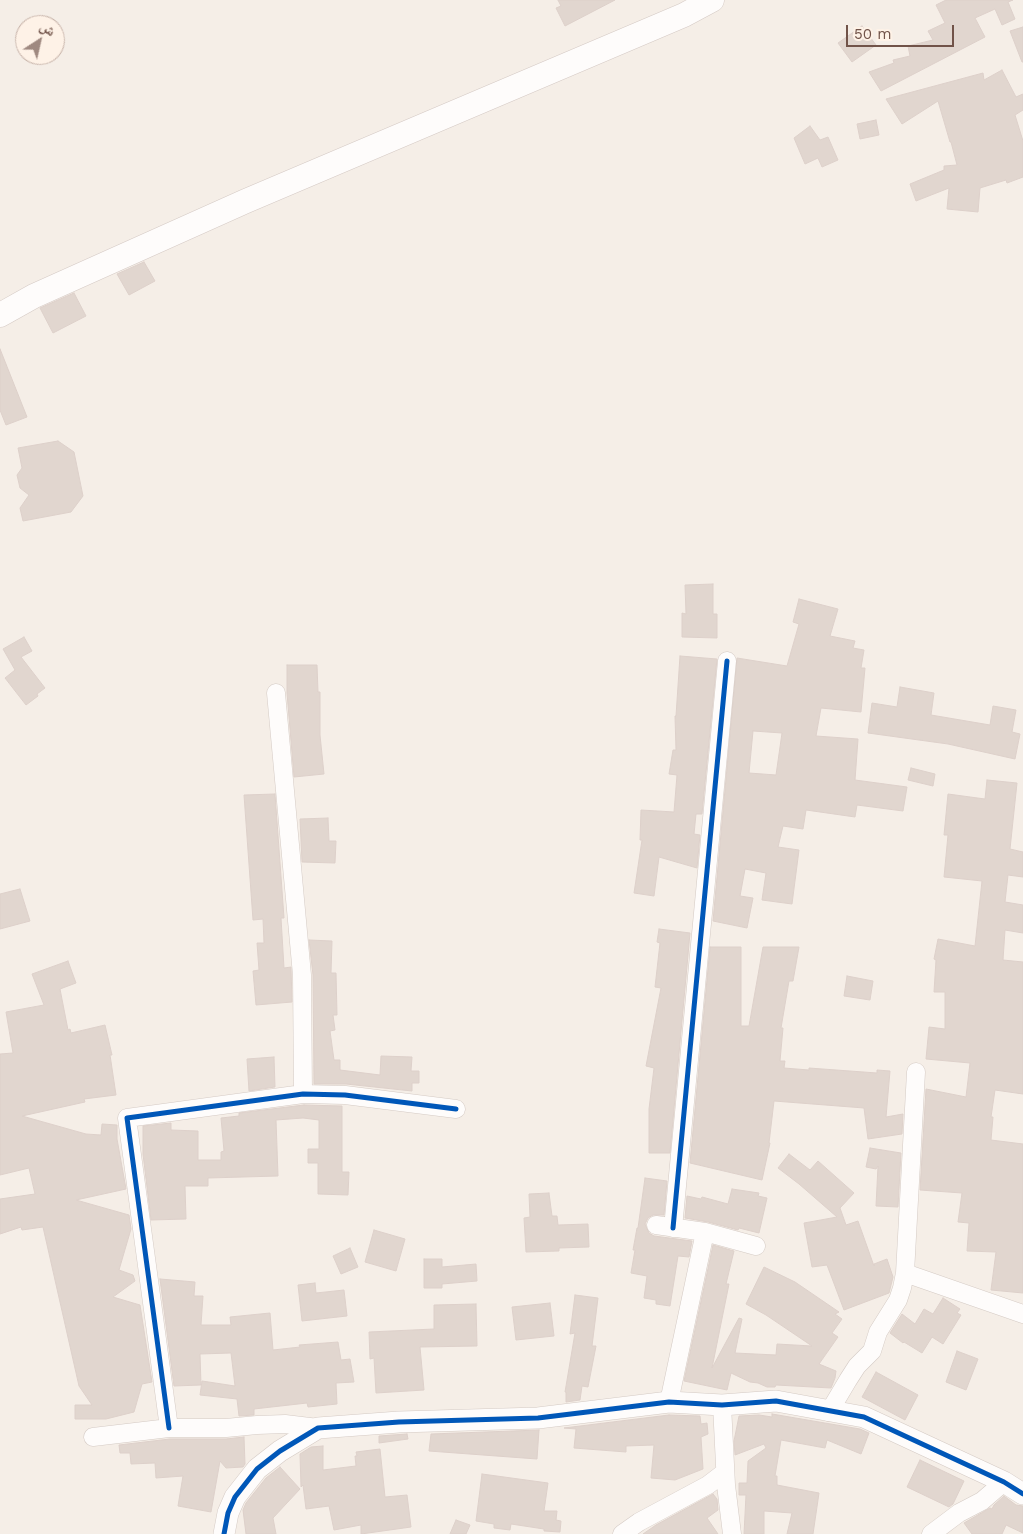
<!DOCTYPE html>
<html>
<head>
<meta charset="utf-8">
<style>
	body { margin:0 }
	#map { position:relative; width:1023px; height:1534px; overflow:hidden; background:#f5eee7; font-family:"Work Sans","Noto Naskh Arabic",sans-serif }
	canvas { display:block }
	.north { position:absolute; left:15px; top:15px; width:50px; height:50px; box-sizing:border-box; background:#fef2e7; border:1px solid #c6b2a8; border-radius:50%; rotate:35deg; font-size:14px; font-weight:700; line-height:20px; text-align:center; color:#715349 }
	.north::after { content:''; display:block; margin:auto; width:18px; height:22px; background:#9f8980; clip-path:polygon(50% 0,100% 100%,50% 72%,0 100%) }
	.scale { position:absolute; left:846px; top:25px; width:108px; height:22px; box-sizing:border-box; border:2px solid #715349; border-top:0; padding-left:6px; font-size:15px; line-height:18px; white-space:nowrap; color:#715349; -webkit-text-stroke:4px #fef2e7; paint-order:stroke }
</style>
</head>
<body>
<div id="map">
<canvas width="1023" height="1534"></canvas>
<div class="north">ش</div>
<div class="scale">50 m</div>
</div>
<script>
const ctx = document.querySelector('canvas').getContext('2d');
ctx.lineJoin = 'round';
function fillPath(path, color) { ctx.fillStyle = color; ctx.fill(path, 'evenodd'); }
const toPath = rows => new Path2D(rows.map(r => 'M' + r).join(''));
function strokePath(path, color, width, dash) { ctx.strokeStyle = color; ctx.lineWidth = width; ctx.lineCap = dash ? 'butt' : 'round'; ctx.setLineDash(dash || []); ctx.stroke(path); }
const building = toPath([
	[558,0,615,0,565,26,556,8,561,6,558,0],
	[946,0,1013,0,1008,2,1015,19,1002,25,995,9,975,18,985,37,881,91,869,72,894,63,893,60,910,56,908,46,933,40,928,31,945,23,936,5,946,0],
	[862,26,876,45,852,62,838,43,862,26],
	[1023,27,1023,62,1022,62,1010,31,1023,27],
	[1002,70,1016,97,1023,94,1023,110,1015,115,1023,141,1023,177,1007,183,1006,180,980,188,978,212,947,209,949,188,916,201,910,184,944,170,944,166,957,165,951,142,950,142,938,101,902,124,886,99,983,73,984,80,1002,70],
	[876,120,879,135,860,139,857,124,876,120],
	[810,126,820,140,828,137,838,160,822,167,818,158,805,164,794,138,810,126],
	[144,262,155,281,129,295,117,274,144,262],
	[74,293,86,316,53,333,40,308,74,293],
	[0,349,27,417,6,425,0,410,0,349],
	[58,441,74,452,83,496,71,512,23,521,20,508,29,495,20,488,17,475,22,468,18,448,58,441],
	[713,584,713,614,717,614,717,638,682,637,682,613,686,614,685,585,713,584],
	[799,599,838,609,830,636,855,641,853,648,864,650,861,668,865,668,861,712,821,708,816,736,858,739,855,780,907,787,903,811,857,805,855,817,806,810,803,829,783,826,778,847,799,850,792,904,762,900,766,873,745,869,740,896,753,898,747,928,713,921,737,658,787,666,799,624,793,622,799,599],
	[753,731,782,733,776,775,749,773,753,731],
	[24,637,32,651,21,657,45,688,37,694,38,696,26,705,5,678,15,670,3,649,24,637],
	[680,656,717,659,702,814,696,814,694,834,700,835,697,868,659,857,654,896,634,893,642,840,640,840,641,810,674,812,677,775,669,774,673,750,676,750,675,716,676,716,680,656],
	[287,665,317,665,318,692,320,692,320,735,324,774,294,777,287,693,287,665],
	[900,687,934,693,931,715,990,725,993,706,1016,710,1012,732,1020,734,1015,759,948,744,868,733,872,703,897,707,900,687],
	[911,768,935,774,933,786,908,780,911,768],
	[987,780,1017,783,1010,849,1023,852,1023,877,1008,875,1005,902,1023,905,1023,933,1005,930,1003,960,1023,962,1023,1094,995,1090,991,1117,993,1117,991,1140,1023,1144,1023,1293,991,1290,996,1252,967,1251,969,1223,958,1222,962,1193,920,1190,926,1089,966,1097,970,1063,926,1059,929,1027,945,1029,945,992,934,992,936,960,934,959,938,939,975,946,982,881,944,877,948,835,944,835,948,794,985,799,987,780],
	[275,794,284,918,281,918,284,968,291,967,292,1002,256,1005,253,971,259,970,257,943,264,943,263,919,253,920,244,795,275,794],
	[328,818,329,841,336,841,335,863,302,862,300,819,328,818],
	[20,889,30,921,0,929,0,894,20,889],
	[659,929,690,933,670,1153,649,1153,649,1109,654,1068,646,1066,661,988,655,987,660,943,657,942,659,929],
	[309,940,332,941,331,973,336,973,337,1015,333,1015,335,1030,330,1031,334,1060,340,1060,340,1070,380,1075,381,1056,412,1057,411,1071,419,1071,419,1083,412,1083,412,1091,346,1084,314,1084,313,975,309,940],
	[710,947,741,947,741,1026,749,1026,763,947,799,947,793,981,789,981,781,1028,783,1028,780,1061,785,1061,784,1068,809,1070,809,1068,877,1073,877,1070,890,1071,886,1117,903,1114,902,1134,868,1139,864,1108,774,1101,769,1143,770,1143,762,1180,690,1163,710,947],
	[68,961,76,983,60,989,68,1030,70,1029,71,1033,105,1025,112,1055,110,1055,116,1095,84,1099,85,1102,22,1116,86,1134,101,1135,102,1124,117,1125,117,1139,126,1189,76,1200,129,1215,131,1229,119,1270,133,1275,135,1281,113,1297,140,1305,152,1382,142,1384,134,1412,106,1419,75,1419,75,1405,92,1405,79,1386,43,1227,22,1230,21,1227,0,1234,0,1199,35,1194,29,1168,0,1175,0,1054,13,1053,6,1012,44,1005,32,974,68,961],
	[847,976,873,981,870,1000,844,996,847,976],
	[274,1057,275,1087,249,1091,247,1059,274,1057],
	[304,1105,342,1106,342,1172,349,1172,348,1195,318,1194,318,1163,308,1163,308,1149,319,1149,319,1120,303,1118,276,1120,278,1176,208,1178,208,1186,185,1186,186,1219,151,1220,143,1154,143,1126,171,1123,171,1130,198,1131,198,1160,221,1160,221,1152,224,1151,221,1118,239,1116,239,1113,304,1105],
	[870,1148,901,1153,898,1207,876,1206,878,1166,876,1169,866,1167,870,1148],
	[789,1154,810,1170,818,1161,854,1193,840,1208,846,1225,858,1221,874,1266,874,1264,887,1259,893,1277,889,1293,844,1310,827,1265,812,1267,804,1223,837,1217,799,1184,778,1168,789,1154],
	[645,1178,667,1181,664,1215,653,1215,648,1218,645,1224,649,1233,654,1236,692,1241,689,1257,678,1256,670,1306,656,1304,656,1300,644,1298,647,1276,631,1273,635,1250,633,1250,637,1228,638,1228,645,1178],
	[732,1189,759,1193,758,1196,767,1198,759,1233,739,1228,738,1230,708,1222,685,1218,687,1196,701,1199,702,1197,728,1204,732,1189],
	[549,1193,552,1216,557,1216,558,1225,588,1224,589,1247,559,1248,559,1251,526,1252,524,1218,530,1217,529,1194,549,1193],
	[374,1230,405,1239,396,1271,365,1262,374,1230],
	[713,1245,734,1251,726,1284,729,1284,712,1368,739,1318,742,1319,735,1353,776,1355,777,1344,812,1346,766,1315,746,1304,764,1267,795,1282,839,1312,835,1314,842,1319,832,1333,838,1337,819,1364,836,1371,835,1378,831,1388,776,1385,775,1387,767,1387,758,1383,750,1382,731,1373,727,1390,684,1381,713,1245],
	[350,1248,358,1267,341,1274,333,1256,350,1248],
	[424,1259,442,1259,442,1267,476,1264,477,1281,442,1284,442,1288,424,1288,424,1259],
	[160,1279,195,1282,194,1296,203,1296,201,1325,231,1325,230,1317,270,1313,273,1350,300,1347,299,1345,338,1342,341,1360,350,1359,354,1382,336,1383,337,1404,308,1407,307,1403,254,1409,254,1415,239,1416,237,1399,200,1395,202,1381,235,1386,231,1353,200,1354,201,1385,174,1386,160,1279],
	[315,1283,316,1293,344,1290,347,1316,302,1321,298,1285,315,1283],
	[575,1295,598,1298,592,1346,596,1346,588,1387,582,1386,580,1400,566,1402,566,1392,565,1392,575,1333,570,1334,575,1295],
	[943,1298,960,1309,957,1313,961,1315,943,1344,932,1337,922,1353,904,1342,903,1343,890,1333,902,1314,915,1324,924,1309,933,1314,943,1298],
	[550,1303,554,1336,516,1340,512,1307,550,1303],
	[476,1304,477,1346,420,1347,424,1390,376,1393,374,1358,370,1359,369,1332,434,1329,434,1305,476,1304],
	[957,1351,978,1359,966,1390,946,1382,957,1351],
	[876,1372,918,1395,905,1420,862,1397,876,1372],
	[772,1414,860,1429,869,1433,861,1454,827,1440,825,1448,781,1440,775,1476,777,1476,777,1485,819,1493,813,1534,787,1534,792,1513,764,1511,764,1534,744,1534,746,1495,739,1495,739,1483,747,1483,748,1461,766,1448,764,1444,735,1455,734,1441,739,1416,759,1415,772,1417,772,1414],
	[669,1415,700,1416,701,1424,707,1423,708,1434,701,1437,703,1469,675,1480,651,1478,654,1445,626,1446,626,1452,574,1448,576,1429,564,1428,669,1415],
	[539,1430,537,1459,429,1451,431,1434,539,1430],
	[407,1434,408,1439,379,1443,379,1436,407,1434],
	[244,1437,245,1464,243,1467,226,1468,220,1461,211,1512,178,1506,183,1476,156,1478,155,1463,131,1464,130,1453,120,1453,119,1445,170,1439,226,1439,244,1437],
	[323,1446,323,1470,356,1466,355,1456,357,1456,356,1452,380,1449,385,1497,407,1495,411,1527,361,1534,361,1525,334,1530,329,1506,306,1509,303,1485,301,1487,300,1454,311,1447,323,1446],
	[920,1460,964,1481,953,1504,949,1507,907,1487,920,1460],
	[280,1467,300,1489,273,1518,276,1534,246,1534,243,1510,246,1503,266,1478,280,1467],
	[482,1474,548,1483,544,1511,557,1511,556,1520,561,1521,560,1532,544,1531,544,1529,511,1524,510,1530,494,1528,494,1524,476,1521,482,1474],
	[713,1494,717,1499,718,1510,707,1518,718,1534,643,1534,656,1525,713,1494],
	[1004,1496,1016,1505,1023,1506,1023,1533,1006,1525,1002,1534,972,1534,964,1523,990,1508,992,1509,994,1505,1004,1496],
	[456,1520,470,1525,466,1534,450,1534,456,1520]
]);
fillPath(building, '#e1d6cf');
strokePath(building, '#ddd0ca', 1);
const minor = toPath([
	[276,693,302,975,303,1094],
	[656,1225,705,1232,756,1246],
	[673,1228,727,661],
	[905,1273,1023,1314],
	[669,1402,705,1232],
	[722,1405,726,1485,732,1534],
	[829,1412,848,1380,857,1366,872,1351,878,1332,898,1300,902,1288,905,1273,916,1072],
	[169,1428,127,1118,303,1094,345,1095,456,1109],
	[93,1437,169,1428,226,1428,257,1425,285,1424,318,1428],
	[622,1534,639,1522,708,1485,725,1472],
	[931,1534,959,1513,982,1501,1004,1482]
]);
const tertiary = toPath([
	[224,1534,228,1513,235,1497,257,1469,280,1451,318,1428,399,1422,538,1418,669,1402,722,1405,776,1401,864,1417,1004,1482,1023,1494]
]);
const secondary = toPath([
	[0,315,34,296,246,201,684,15,712,0]
]);
strokePath(minor, '#d4cac4', 19);
strokePath(tertiary, '#d4cac4', 22);
strokePath(secondary, '#d4c9c4', 25);
strokePath(minor, '#fefcfb', 18);
strokePath(tertiary, '#fefcfb', 21);
strokePath(secondary, '#fefcfb', 24);
strokePath(toPath([
	[673,1228,727,661],
	[169,1428,127,1118,303,1094,345,1095,456,1109],
	[224,1534,228,1513,235,1497,257,1469,280,1451,318,1428,399,1422,538,1418,669,1402,722,1405,776,1401,864,1417,1004,1482,1023,1494]
]), '#0057b8', 5);
</script>
</body>
</html>
